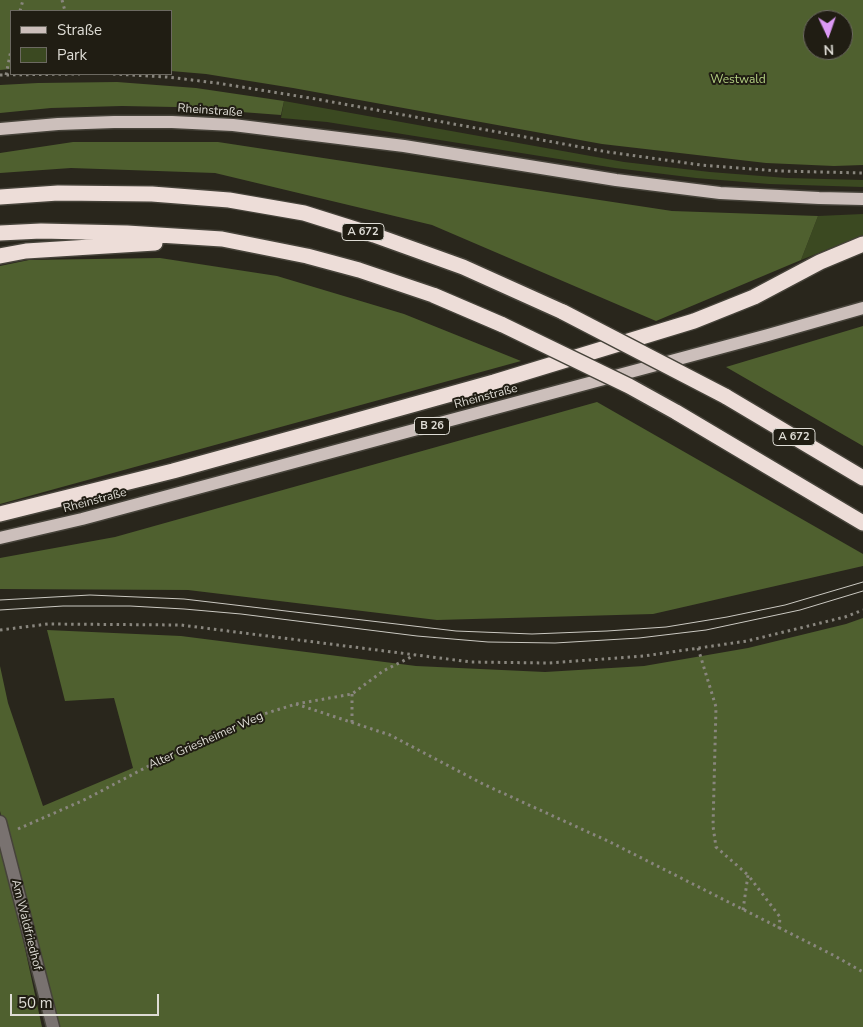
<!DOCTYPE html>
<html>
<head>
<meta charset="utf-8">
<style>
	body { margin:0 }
	#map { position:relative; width:863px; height:1027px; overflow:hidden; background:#29261c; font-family:"Nunito Sans",sans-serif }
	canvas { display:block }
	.legend { position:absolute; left:10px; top:10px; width:162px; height:65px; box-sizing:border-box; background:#201d13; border:1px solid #6c6961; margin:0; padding:6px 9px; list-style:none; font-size:15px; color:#dedcd5 }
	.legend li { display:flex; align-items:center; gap:10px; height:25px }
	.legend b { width:25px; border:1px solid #6c6961 }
	.north { position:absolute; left:803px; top:10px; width:50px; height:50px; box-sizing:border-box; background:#201d13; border:1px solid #6c6961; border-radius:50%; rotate:177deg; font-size:14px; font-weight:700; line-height:20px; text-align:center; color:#dedcd5 }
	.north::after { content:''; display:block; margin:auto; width:18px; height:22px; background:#dc99f5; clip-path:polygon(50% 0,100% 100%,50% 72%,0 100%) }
	.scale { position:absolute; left:10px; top:994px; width:149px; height:22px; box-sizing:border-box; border:2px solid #dedcd5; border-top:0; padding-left:6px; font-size:15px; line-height:18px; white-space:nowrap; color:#dedcd5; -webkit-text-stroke:4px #201d13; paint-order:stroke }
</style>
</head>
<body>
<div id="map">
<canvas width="863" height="1027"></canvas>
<ul class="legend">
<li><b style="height:6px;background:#ccbfbb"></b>Straße</li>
<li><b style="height:14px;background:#3b4921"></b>Park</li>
</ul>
<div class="north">N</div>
<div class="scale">50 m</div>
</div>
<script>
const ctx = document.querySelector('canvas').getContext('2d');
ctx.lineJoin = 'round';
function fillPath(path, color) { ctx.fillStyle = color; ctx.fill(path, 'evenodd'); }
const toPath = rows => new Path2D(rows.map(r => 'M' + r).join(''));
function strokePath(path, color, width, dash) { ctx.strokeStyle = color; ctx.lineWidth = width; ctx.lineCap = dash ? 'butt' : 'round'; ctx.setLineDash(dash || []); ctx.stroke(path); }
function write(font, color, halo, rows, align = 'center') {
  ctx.font = font + ' "Nunito Sans",sans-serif'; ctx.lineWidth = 4; ctx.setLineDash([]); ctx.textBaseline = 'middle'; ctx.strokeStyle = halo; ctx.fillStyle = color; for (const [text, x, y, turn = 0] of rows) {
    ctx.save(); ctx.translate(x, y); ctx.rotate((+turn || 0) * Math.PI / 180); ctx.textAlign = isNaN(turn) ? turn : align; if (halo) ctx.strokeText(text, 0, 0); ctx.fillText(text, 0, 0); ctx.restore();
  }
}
fillPath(toPath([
	[284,101,624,162,710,172,787,178,863,180,863,187,769,184,696,178,615,168,327,122,281,118],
	[863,214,863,235,801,260,818,216]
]), '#3b4921');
fillPath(toPath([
	[0,0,863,0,863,165,834,166,766,163,602,144,293,88,206,74,171,71,171,11,11,11,11,69,0,70],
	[813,20,843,20,843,50,813,50],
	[117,82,196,88,284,101,281,115,175,107,122,106,51,108,0,113,0,85,38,83],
	[73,142,218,142,672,211,818,216,801,260,656,321,432,225,215,173,71,168,0,173,0,153],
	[160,258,277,276,404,314,521,361,0,504,0,266,29,260],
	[863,326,863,446,726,367],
	[597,402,863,554,863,566,653,614,437,620,188,590,0,589,0,558,115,537],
	[863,618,863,1027,55,1027,0,811,0,666,8,703,43,806,133,768,114,698,65,701,47,630,181,636,416,666,545,672,644,666,748,648,846,624],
	[0,834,1,838,42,1027,0,1027]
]), '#4f602f');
const minor = toPath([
	[0,822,53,1027]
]);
const major = toPath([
	[0,129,58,124,114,122,172,122,233,125,404,146,616,180,720,193,819,198,863,199],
	[0,538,82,519,768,335,863,308]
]);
const highway = toPath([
	[0,197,58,193,152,194,229,200,304,213,374,235,463,267,563,312],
	[0,233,41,231,127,233,222,239,307,256,359,270,433,295,503,325],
	[0,256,26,251,155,243],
	[725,396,863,478],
	[676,412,863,523],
	[0,514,173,471,340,425,494,382,694,321,754,297,820,262,863,244]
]);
strokePath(minor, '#46433a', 15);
strokePath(major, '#46433a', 15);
strokePath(highway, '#46433a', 18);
strokePath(toPath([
	[62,0,65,11],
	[20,11,23,0],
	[113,74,167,77,217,83,316,99,608,152,701,165,779,171,863,173],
	[0,75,80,74],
	[6,75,11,50],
	[0,630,48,624,181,625,471,662,549,663,644,656,747,641,845,617,863,610],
	[698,648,716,707,713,826,716,847,748,875],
	[352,694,352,723],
	[296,704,390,735,483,784,610,842,833,955,863,972],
	[18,829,86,799,179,750,251,718,296,704,352,694,383,671,415,655],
	[743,910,748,875,780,917,779,929]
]), '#89867e', 3, [2.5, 4]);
strokePath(minor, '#797270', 12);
strokePath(major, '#ccbfbb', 12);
strokePath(highway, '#edddd8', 15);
strokePath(toPath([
	[0,600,90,595,184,599,456,631,532,634,607,631,666,627,727,617,785,605,863,582],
	[0,610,63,606,130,606,184,609,241,614,417,636,488,642,555,643,639,638,706,630,800,610,863,591]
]), '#cbc9c2', 1);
const highwayBridge = toPath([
	[563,312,725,396],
	[503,325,629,386,676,412]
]);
strokePath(highwayBridge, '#46433a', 18, []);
strokePath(highwayBridge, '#edddd8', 15);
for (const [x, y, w] of [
	[363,232,42],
	[432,426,35],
	[794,437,42]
]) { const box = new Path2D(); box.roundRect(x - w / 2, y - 8.5, w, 17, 4); ctx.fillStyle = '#201d13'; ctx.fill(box); strokePath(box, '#dedcd5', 1); }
write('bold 11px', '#dedcd5', null, [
	["A 672",363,232],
	["B 26",432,426],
	["A 672",794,437]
]);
write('12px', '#b3cf82', '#201d13', [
	["Westwald",738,80]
]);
write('12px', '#dedcd5', '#201d13', [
	["Rheinstraße",210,111,4],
	["Rheinstraße",486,397,-15],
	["Rheinstraße",95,501,-15],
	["Alter Griesheimer Weg",206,741,-24],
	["Am Waldfriedhof",26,925,76]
]);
</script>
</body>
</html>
